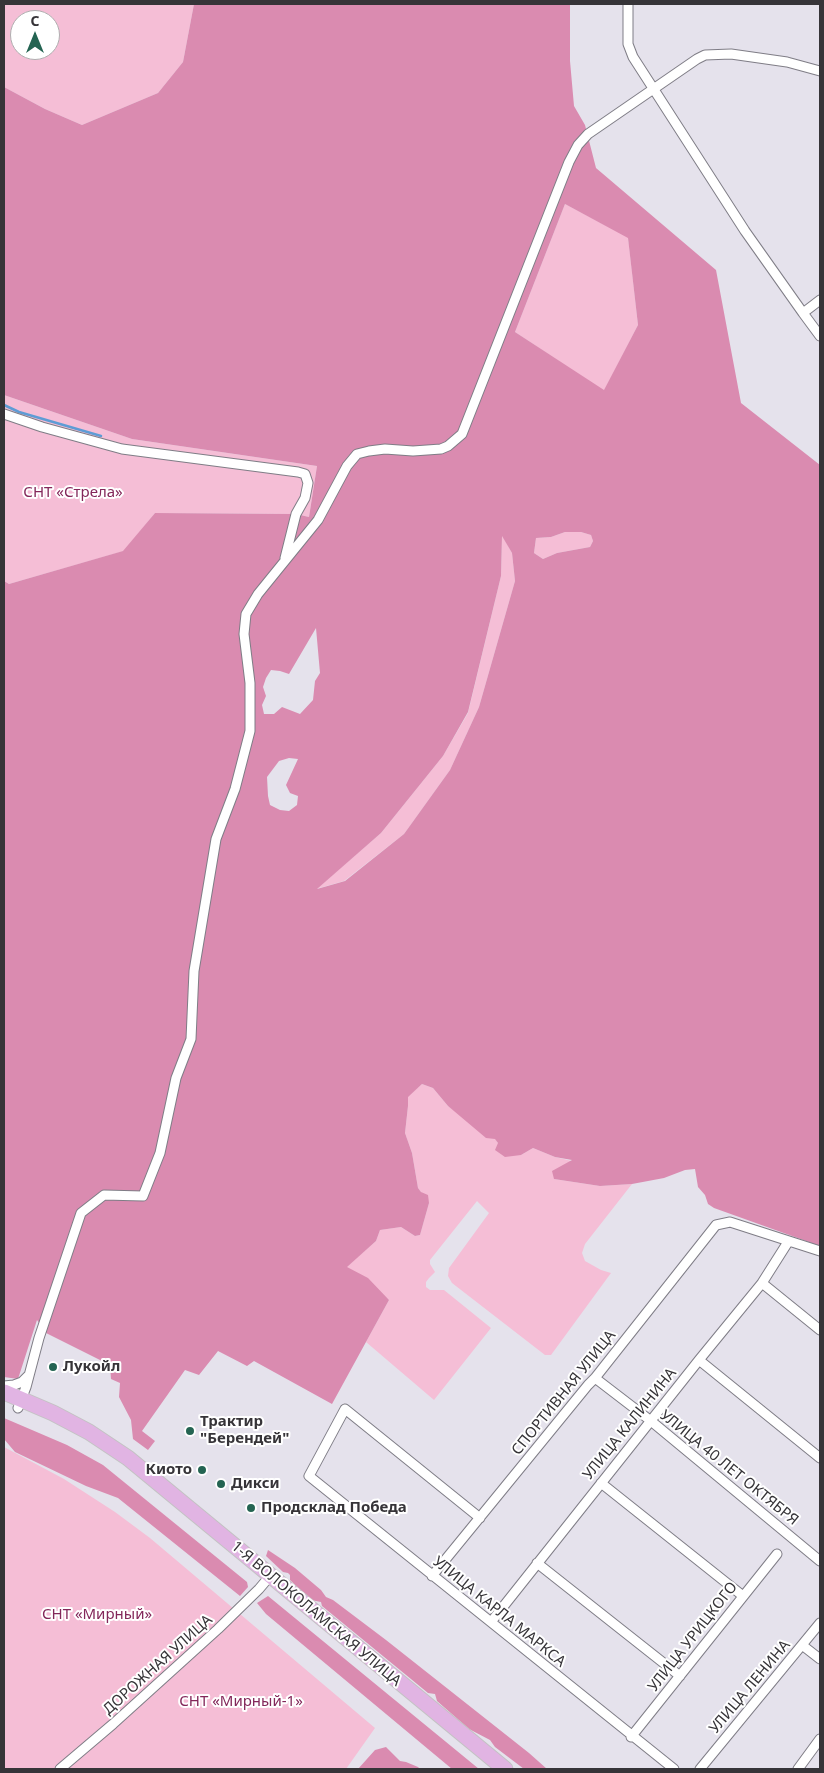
<!DOCTYPE html>
<html>
<head>
<meta charset="utf-8">
<style>
	body { margin:0 }
	#map { position:relative; width:824px; height:1773px; overflow:hidden; background:#e5e2ec; font-family:"Noto Sans",sans-serif }
	canvas { display:block }
	.frame { position:absolute; inset:0; border:5px solid #363438; pointer-events:none }
	.north { position:absolute; left:10px; top:10px; width:50px; height:50px; box-sizing:border-box; background:#fff; border:1px solid #afaeaf; border-radius:50%; rotate:0deg; font-size:14px; font-weight:700; line-height:20px; text-align:center; color:#363438 }
	.north::after { content:''; display:block; margin:auto; width:18px; height:22px; background:#246452; clip-path:polygon(50% 0,100% 100%,50% 72%,0 100%) }
</style>
</head>
<body>
<div id="map">
<canvas width="824" height="1773"></canvas>
<div class="frame"></div>
<div class="north">С</div>
</div>
<script>
const ctx = document.querySelector('canvas').getContext('2d');
ctx.lineJoin = 'round';
function fillPath(path, color) { ctx.fillStyle = color; ctx.fill(path, 'evenodd'); }
const toPath = rows => new Path2D(rows.map(r => 'M' + r).join(''));
function strokePath(path, color, width, dash) { ctx.strokeStyle = color; ctx.lineWidth = width; ctx.lineCap = dash ? 'butt' : 'round'; ctx.setLineDash(dash || []); ctx.stroke(path); }
function write(font, color, halo, rows, align = 'center') {
  ctx.font = font + ' "Noto Sans",sans-serif'; ctx.lineWidth = 4; ctx.setLineDash([]); ctx.textBaseline = 'middle'; ctx.strokeStyle = halo; ctx.fillStyle = color; for (const [text, x, y, turn = 0] of rows) {
    ctx.save(); ctx.translate(x, y); ctx.rotate((+turn || 0) * Math.PI / 180); ctx.textAlign = isNaN(turn) ? turn : align; if (halo) ctx.strokeText(text, 0, 0); ctx.fillText(text, 0, 0); ctx.restore();
  }
}
fillPath(toPath([
	[4,4,194,4,183,62,158,93,82,125,45,109,4,87],
	[20,20,50,20,50,50,20,50],
	[565,204,628,237,638,325,604,391,515,332],
	[4,395,132,439,317,466,309,517,296,514,155,513,124,551,9,584,4,581],
	[565,532,581,532,591,535,593,541,590,547,557,553,543,559,534,553,536,538,551,537],
	[502,535,512,553,515,581,479,707,450,770,404,834,344,881,316,889,381,833,443,756,468,713,501,576],
	[422,1084,433,1088,448,1106,495,1138,498,1143,521,1155,533,1148,555,1157,572,1161,554,1179,600,1186,632,1184,585,1244,582,1253,585,1261,601,1270,611,1273,551,1355,545,1355,452,1283,448,1276,449,1268,489,1213,477,1201,430,1260,430,1264,435,1272,429,1278,426,1282,426,1287,430,1290,444,1290,491,1328,434,1400,366,1342,389,1300,346,1267,376,1241,380,1230,401,1227,415,1236,420,1235,429,1203,418,1188,412,1153,405,1133,408,1106,408,1096],
	[4,1447,64,1479,115,1512,150,1538,375,1728,346,1769,4,1769]
]), '#f5bed6');
fillPath(toPath([
	[194,4,570,4,570,61,574,106,585,125,596,168,716,270,741,403,820,465,820,1246,714,1208,708,1204,705,1195,698,1187,695,1169,685,1170,664,1178,632,1184,600,1186,554,1179,552,1171,572,1160,555,1157,533,1148,521,1155,505,1157,495,1150,498,1143,495,1139,486,1138,448,1106,433,1088,422,1084,408,1097,408,1106,405,1133,412,1153,418,1188,421,1192,428,1195,429,1203,420,1235,415,1236,401,1227,380,1230,376,1241,347,1267,368,1278,389,1300,332,1404,254,1361,247,1366,218,1351,199,1375,185,1370,142,1431,155,1441,148,1450,133,1439,131,1420,119,1397,120,1383,111,1379,110,1365,46,1333,37,1320,18,1379,4,1377,4,581,9,584,123,551,155,513,296,514,309,517,317,466,132,439,4,395,4,87,45,109,82,125,158,93,183,62],
	[565,204,628,238,638,325,604,390,515,332],
	[565,532,581,532,591,535,593,541,590,547,557,553,543,559,534,553,536,538,551,537],
	[502,536,512,553,515,581,479,707,450,770,404,834,345,881,317,889,381,833,443,756,468,712,501,576],
	[316,628,320,673,315,681,313,700,300,714,282,707,274,714,264,714,262,705,266,696,263,687,266,678,271,670,280,671,289,674],
	[289,758,298,759,286,785,290,793,298,796,297,805,289,811,280,810,270,805,268,796,267,777,279,761],
	[4,1418,67,1445,103,1465,247,1582,248,1587,240,1596,118,1498,86,1486,15,1452,4,1439],
	[268,1550,295,1568,321,1590,326,1597,333,1600,386,1640,529,1753,547,1769,524,1769,495,1747,490,1740,469,1729,437,1701,435,1694,428,1693,322,1606,321,1602,311,1600,290,1580,290,1575,288,1573,283,1572,266,1556],
	[268,1596,479,1769,452,1769,266,1614,257,1603],
	[386,1747,400,1761,406,1762,418,1767,420,1769,358,1769,375,1750]
]), '#da8bb0');
strokePath(toPath([
	[4,405,19,412,101,436]
]), '#5e9cd5', 2.5);
const street = toPath([
	[628,4,628,44,633,57,745,231,803,313],
	[820,300,803,313,820,336],
	[4,414,42,427,122,449,298,472,305,474,308,483,305,498,296,514,285,558],
	[762,1283,820,1330],
	[699,1360,820,1458],
	[595,1378,651,1421,820,1561],
	[4,1386,14,1385,22,1382,29,1375],
	[18,1408,26,1387,39,1338,81,1213,104,1195,143,1196,160,1153,176,1078,191,1039,194,971,216,839,235,789,250,731,250,683,244,634,246,614,258,594,318,520,347,466,357,454,369,451,385,449,413,451,441,449,448,446,462,434,569,162,578,145,588,134,697,59,705,55,731,54,787,62,820,71],
	[601,1483,743,1596],
	[480,1518,345,1409,309,1476,674,1769],
	[537,1563,680,1676],
	[432,1576,588,1385,595,1378,716,1225,730,1222,820,1251],
	[491,1622,699,1360,762,1283,788,1242],
	[802,1645,820,1659],
	[631,1737,777,1554],
	[60,1769,113,1724,218,1629,259,1589,270,1576],
	[700,1769,820,1623],
	[798,1769,820,1739]
]);
const primary = toPath([
	[4,1392,53,1413,89,1432,128,1458,505,1769]
]);
strokePath(street, '#7f7d86', 11);
strokePath(primary, '#c3c2c3', 17);
strokePath(street, '#fff', 9);
strokePath(primary, '#e1b4e3', 15);
for (const [x, y, r, color] of [
	[53,1367,5,"#246452"],
	[190,1431,5,"#246452"],
	[202,1470,5,"#246452"],
	[221,1484,5,"#246452"],
	[251,1508,5,"#246452"]
]) { const dot = new Path2D(); dot.arc(x, y, r, 0, 2 * Math.PI); ctx.fillStyle = color; ctx.fill(dot); strokePath(dot, '#fff', 2); }
write('15px', '#83275a', '#fff', [
	["СНТ «Стрела»",73,493],
	["СНТ «Мирный»",97,1615],
	["СНТ «Мирный-1»",241,1702]
]);
write('bold 15px', '#363438', '#fff', [
	["Лукойл",63,1367],
	["Трактир",200,1422],
	["\"Берендей\"",200,1439],
	["Киото",192,1470,"right"],
	["Дикси",231,1484],
	["Продсклад Победа",261,1508]
], 'left');
write('15px', '#363438', '#fff', [
	["СПОРТИВНАЯ УЛИЦА",564,1393,-51],
	["УЛИЦА КАЛИНИНА",630,1424,-51],
	["УЛИЦА 40 ЛЕТ ОКТЯБРЯ",729,1468,39],
	["УЛИЦА КАРЛА МАРКСА",499,1612,39],
	["1-Я ВОЛОКОЛАМСКАЯ УЛИЦА",316,1614,40],
	["УЛИЦА УРИЦКОГО",693,1637,-52],
	["ДОРОЖНАЯ УЛИЦА",158,1665,-42],
	["УЛИЦА ЛЕНИНА",750,1687,-50]
]);
</script>
</body>
</html>
